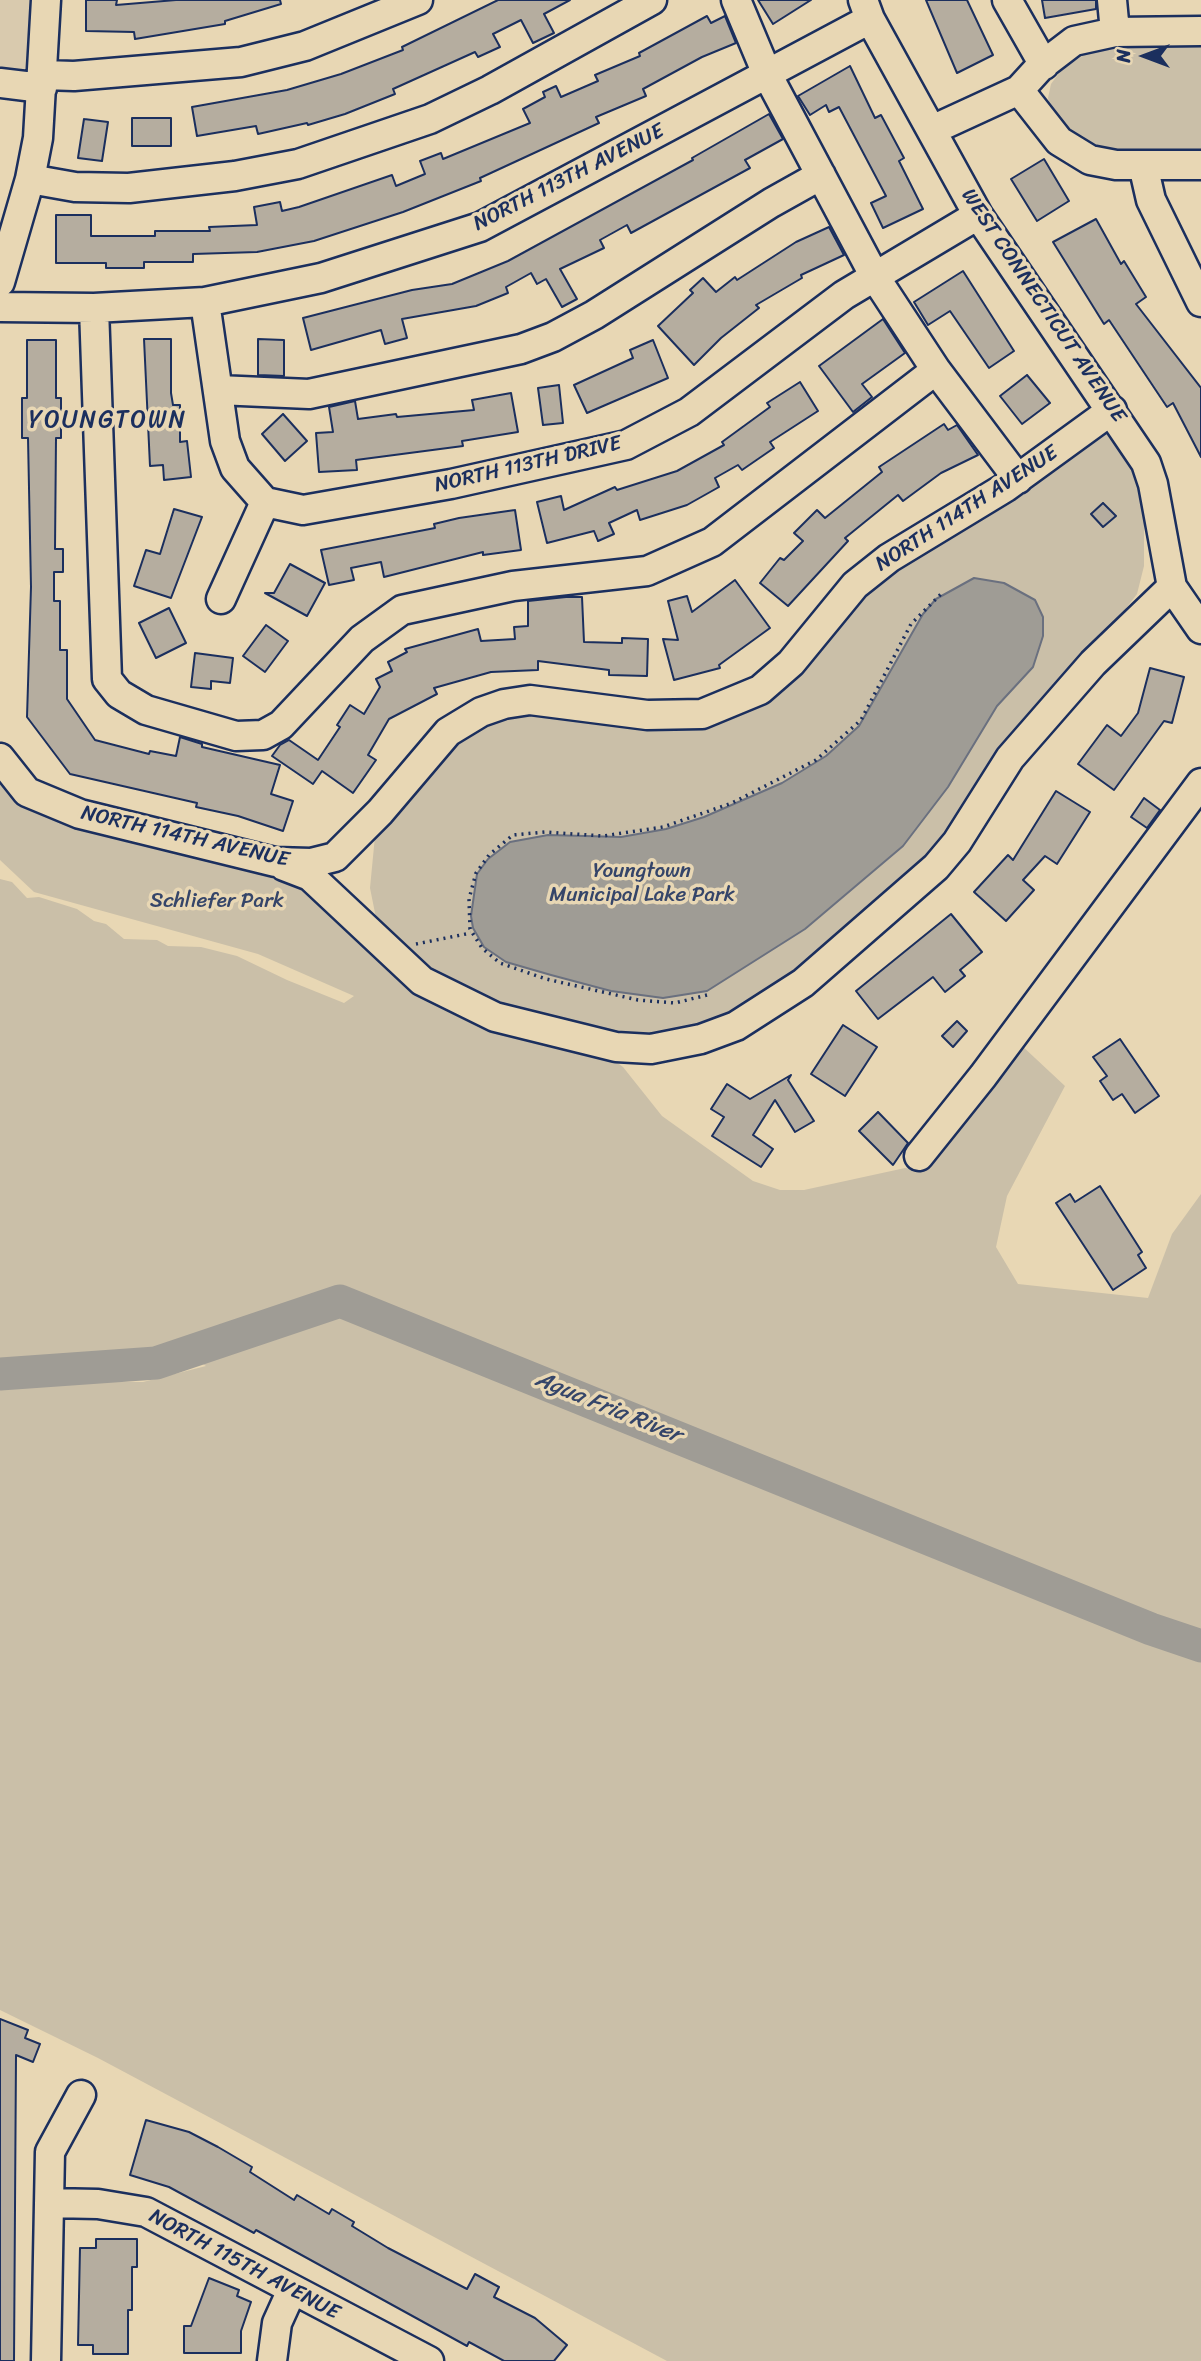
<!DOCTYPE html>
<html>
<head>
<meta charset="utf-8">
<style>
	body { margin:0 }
	#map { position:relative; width:1201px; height:2361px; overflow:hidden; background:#e8d7b4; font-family:Sriracha,sans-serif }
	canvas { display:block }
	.north { position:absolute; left:1110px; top:21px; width:70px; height:70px; -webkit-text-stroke:5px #e8d7b4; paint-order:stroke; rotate:270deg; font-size:19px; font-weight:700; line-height:28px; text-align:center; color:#1b2f5e }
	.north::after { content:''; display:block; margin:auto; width:24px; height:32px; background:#1b2f5e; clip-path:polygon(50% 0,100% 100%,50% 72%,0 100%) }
</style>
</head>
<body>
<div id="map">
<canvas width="1201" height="2361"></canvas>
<div class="north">N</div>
</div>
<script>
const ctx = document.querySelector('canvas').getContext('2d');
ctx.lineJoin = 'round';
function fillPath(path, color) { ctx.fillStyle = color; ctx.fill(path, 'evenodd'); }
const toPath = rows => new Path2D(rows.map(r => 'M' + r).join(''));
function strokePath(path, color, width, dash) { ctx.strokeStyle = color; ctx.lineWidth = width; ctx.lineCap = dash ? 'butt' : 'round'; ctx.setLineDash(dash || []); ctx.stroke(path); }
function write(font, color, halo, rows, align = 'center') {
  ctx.font = font + ' Sriracha,sans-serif'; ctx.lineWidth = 7; ctx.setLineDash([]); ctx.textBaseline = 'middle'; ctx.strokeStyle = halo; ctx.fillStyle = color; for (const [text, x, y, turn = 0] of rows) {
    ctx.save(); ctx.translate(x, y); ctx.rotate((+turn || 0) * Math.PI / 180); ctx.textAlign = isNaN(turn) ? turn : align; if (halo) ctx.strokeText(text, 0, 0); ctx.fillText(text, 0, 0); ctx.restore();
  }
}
fillPath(toPath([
	[0,0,33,0,29,80,0,76]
]), '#d9caae');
fillPath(toPath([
	[1201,44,1201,152,1114,152,1096,148,1064,130,1052,114,1048,98,1051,84,1062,69,1095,48,1111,45],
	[1102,431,1108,431,1134,469,1144,500,1144,566,1137,594,949,838,874,911,749,1008,651,1041,557,1023,448,986,377,923,370,888,375,836,443,754,472,731,501,718,528,714,703,724,861,593],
	[0,778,50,815,271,876,308,892,440,1007,500,1031,611,1058,623,1067,662,1116,753,1181,780,1190,804,1190,905,1168,922,1171,1020,1044,1065,1086,1007,1196,996,1247,1018,1284,1148,1298,1172,1234,1201,1194,1201,2361,667,2361,98,2058,0,2010,0,1381,143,1382,206,1366,180,1350,0,1359,0,879,12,882,27,898,39,897,77,909,94,921,106,924,124,939,157,940,168,946,201,947,237,956,287,980,344,1003,354,996,258,954,34,892,0,860]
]), '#cabfa8');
const water = toPath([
	[974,578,1004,583,1035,600,1043,617,1043,636,1033,667,997,706,948,787,903,846,805,929,707,991,663,998,611,991,551,975,506,962,484,947,473,928,471,916,477,874,488,859,510,842,548,835,621,837,666,829,704,817,782,783,826,756,859,726,923,614,936,599,974,578]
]);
fillPath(water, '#9f9c95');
strokePath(water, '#6a707f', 2);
strokePath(toPath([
	[0,1374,156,1363,340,1301,1151,1629,1201,1646]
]), '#9f9c95', 33);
const building = toPath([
	[86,0,117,0,116,5,176,0,280,0,281,4,225,21,225,24,135,39,134,32,86,31,86,0],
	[498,0,570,0,544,14,554,33,533,43,521,20,493,34,500,47,478,57,475,52,393,89,395,94,345,114,308,125,307,123,258,134,256,126,197,136,192,107,287,90,341,74,403,50,402,47,498,0],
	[758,0,811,0,773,24,758,0],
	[926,0,967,0,993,55,957,73,926,0],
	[1042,0,1096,0,1096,9,1045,18,1042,0],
	[707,16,711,23,725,16,736,43,702,57,643,89,646,96,596,117,599,123,480,178,481,181,403,212,314,241,257,252,193,254,193,262,144,262,144,268,106,268,106,263,56,263,56,215,91,215,91,236,155,236,155,231,210,231,209,227,257,225,254,207,280,202,282,211,299,207,392,175,396,186,425,174,420,161,441,153,443,159,530,123,523,109,545,97,543,92,556,86,561,97,598,81,595,75,640,56,639,53,707,16],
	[850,66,875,118,881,115,904,158,899,161,923,209,883,228,871,203,886,196,839,107,829,112,826,105,810,115,798,96,850,66],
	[769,114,783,139,745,160,750,168,631,233,627,225,600,240,604,248,560,269,577,299,562,307,546,279,537,284,531,273,506,287,508,293,476,306,402,319,407,338,385,344,381,330,311,350,303,318,412,290,452,284,508,261,693,160,692,158,769,114],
	[132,118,171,118,171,146,132,146,132,118],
	[84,119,108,122,102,161,78,158,84,119],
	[1044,159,1069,201,1037,221,1011,179,1044,159],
	[1096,219,1121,264,1124,261,1146,297,1136,304,1201,388,1201,457,1173,403,1167,407,1109,320,1104,324,1053,242,1096,219],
	[829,227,844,255,801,275,802,278,756,305,759,308,721,338,694,365,658,326,693,293,690,290,703,278,716,292,735,277,737,280,796,242,829,227],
	[963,271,1014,351,989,368,950,311,928,325,914,302,963,271],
	[883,319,905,353,862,384,872,397,853,412,819,366,883,319],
	[144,339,171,339,171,393,173,405,180,405,180,442,187,441,191,477,164,480,163,465,150,466,144,339],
	[258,339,284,340,284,376,258,375,258,339],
	[27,340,56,340,56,398,61,398,61,438,56,438,55,549,63,549,63,572,54,572,54,601,60,601,60,650,67,650,67,699,95,740,149,754,150,751,176,756,180,737,202,744,202,747,280,765,271,794,293,801,283,831,238,816,196,807,197,803,70,774,27,717,31,587,28,438,22,438,22,398,27,398,27,340],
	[653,340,668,378,587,413,574,385,633,358,630,350,653,340],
	[1027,375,1050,403,1022,424,1000,396,1027,375],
	[800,382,818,411,770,442,774,448,742,470,738,465,715,478,719,487,687,505,640,520,637,510,609,523,614,534,598,541,594,531,547,543,537,502,561,496,564,510,615,487,617,490,677,471,724,445,722,442,770,407,767,403,800,382],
	[559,385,563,423,543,425,538,388,559,385],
	[511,393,518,432,462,441,463,446,356,460,357,470,319,472,316,433,333,432,329,407,355,401,358,419,396,414,397,417,474,410,472,400,511,393],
	[283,414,307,441,285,461,262,434,283,414],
	[944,424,948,430,957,425,978,455,941,473,903,501,898,495,845,538,848,541,788,606,760,583,780,558,784,560,803,541,794,533,817,510,825,518,882,472,879,467,944,424],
	[1103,503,1116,516,1103,527,1091,514,1103,503],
	[174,509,202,517,171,598,134,586,146,550,160,554,174,509],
	[515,510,521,550,483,555,483,552,384,577,381,562,351,568,354,580,329,585,321,550,435,528,434,524,459,518,515,510],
	[290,564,325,583,307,616,265,593,274,593,290,564],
	[735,580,770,628,719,665,720,668,674,680,663,639,678,640,668,601,687,596,692,612,735,580],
	[566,597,582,597,584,642,622,643,622,638,648,639,647,676,609,675,609,670,538,661,538,670,491,672,434,688,437,694,389,719,368,755,376,760,353,793,322,771,313,784,272,756,280,745,289,740,318,760,340,727,337,725,350,705,364,714,380,687,376,679,392,671,388,662,407,652,405,649,478,629,481,641,515,639,514,627,528,626,528,601,566,597],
	[169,608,186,643,156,658,139,623,169,608],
	[266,625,288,641,265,672,243,656,266,625],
	[195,653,233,658,230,683,211,681,211,689,191,687,195,653],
	[1150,668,1184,677,1172,723,1164,721,1114,790,1078,764,1107,725,1121,736,1138,713,1150,668],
	[1056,791,1090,812,1057,864,1045,856,1023,880,1034,890,1006,921,974,892,1008,855,1013,860,1056,791],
	[1144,798,1160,810,1147,828,1131,817,1144,798],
	[951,914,982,952,960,970,965,976,945,992,933,977,878,1019,856,991,951,914],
	[957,1021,967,1031,953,1047,942,1036,957,1021],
	[843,1025,877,1047,845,1096,811,1074,843,1025],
	[1120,1039,1159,1096,1135,1113,1122,1094,1113,1100,1100,1081,1107,1076,1093,1057,1120,1039],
	[791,1075,788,1080,814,1121,795,1132,775,1100,753,1135,773,1149,761,1167,712,1136,724,1117,711,1109,727,1084,750,1099,791,1075],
	[878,1112,908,1143,893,1165,859,1131,878,1112],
	[1100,1186,1142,1252,1138,1255,1146,1268,1113,1290,1056,1203,1070,1194,1075,1202,1100,1186],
	[0,2019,28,2030,25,2038,40,2044,33,2062,16,2055,14,2361,0,2361,0,2019],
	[146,2120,189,2132,218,2147,252,2167,250,2172,294,2200,297,2195,329,2214,332,2209,354,2222,352,2226,388,2248,467,2289,475,2274,499,2287,494,2297,535,2318,567,2345,554,2361,504,2361,469,2342,467,2346,256,2230,254,2233,169,2187,130,2175,146,2120],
	[96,2239,137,2239,137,2267,132,2267,132,2310,128,2310,128,2354,93,2354,93,2345,78,2345,80,2248,96,2248,96,2239],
	[209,2278,239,2290,237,2296,251,2302,241,2331,241,2353,184,2353,184,2326,191,2326,209,2278]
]);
fillPath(building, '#b5ad9f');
strokePath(building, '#1b2f5e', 2);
const minor = toPath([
	[736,0,767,74,875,277,936,370],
	[863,0,870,19,978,215,1146,463,1153,484,1172,587,1201,629],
	[1007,0,1044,65],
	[1112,0,1115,32],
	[43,75,74,76,241,62,305,46,418,0],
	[0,83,42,88],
	[1019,90,1059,141,1090,160,1116,165,1201,165],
	[932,130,1019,90,1040,67,1074,41,1115,32,1201,31],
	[1143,165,1151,200,1201,302],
	[30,179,75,187,129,188,235,176,298,164,430,119,490,90,652,0],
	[0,282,30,179,38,138,46,0],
	[205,302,225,441,235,468,265,502,221,599],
	[0,307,94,308,205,302,321,278,480,227,870,19],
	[94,308,107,679,119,694,146,710,236,736,263,735,281,725,362,639,402,610,513,586,647,571,712,542,936,370,1018,479],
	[218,390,309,394,521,349,553,337,594,315,771,203,821,175],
	[265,502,303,510,451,484,626,445,689,412,844,295,978,215],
	[0,758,27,792,80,814,275,862,311,863,335,857,380,812,448,732,481,712,504,704,530,700,647,715,702,714,760,690,791,663,855,585,889,558,1006,487,1112,410],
	[284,866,310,876,422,981,495,1017,616,1047,651,1049,701,1039,736,1026,803,983,936,867,957,842,1010,758,1093,663,1172,587],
	[919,1156,983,1076,1201,783],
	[49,2203,98,2204,146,2212,429,2361],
	[46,2361,50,2152,81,2095],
	[272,2361,277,2323,292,2290]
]);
strokePath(minor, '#1b2f5e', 33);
strokePath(toPath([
	[416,944,471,933],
	[707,995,675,1003,638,1000,546,979,500,963,482,948,470,929,469,899,476,873,489,855,513,835,545,832,603,836,663,827,732,803,816,760,861,720,911,624,943,592]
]), '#1b2f5e', 3.5, [2, 5]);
strokePath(minor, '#e8d7b4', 28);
write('21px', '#1b2f5e', '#e8d7b4', [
	["NORTH 113TH AVENUE",569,178,-27],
	["WEST CONNECTICUT AVENUE",1043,306,56],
	["NORTH 113TH DRIVE",528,465,-13],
	["NORTH 114TH AVENUE",967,509,-33],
	["NORTH 114TH AVENUE",185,837,13],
	["NORTH 115TH AVENUE",244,2265,28]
]);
write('21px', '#354569', '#e8d7b4', [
	["Youngtown",642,872],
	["Municipal Lake Park",642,896],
	["Schliefer Park",217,902]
]);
write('italic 23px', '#354569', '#e8d7b4', [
	["Agua Fria River",608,1408,22]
]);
ctx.letterSpacing = '2px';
write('24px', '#1b2f5e', '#e8d7b4', [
	["YOUNGTOWN",108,421]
]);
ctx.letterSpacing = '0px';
</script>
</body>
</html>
